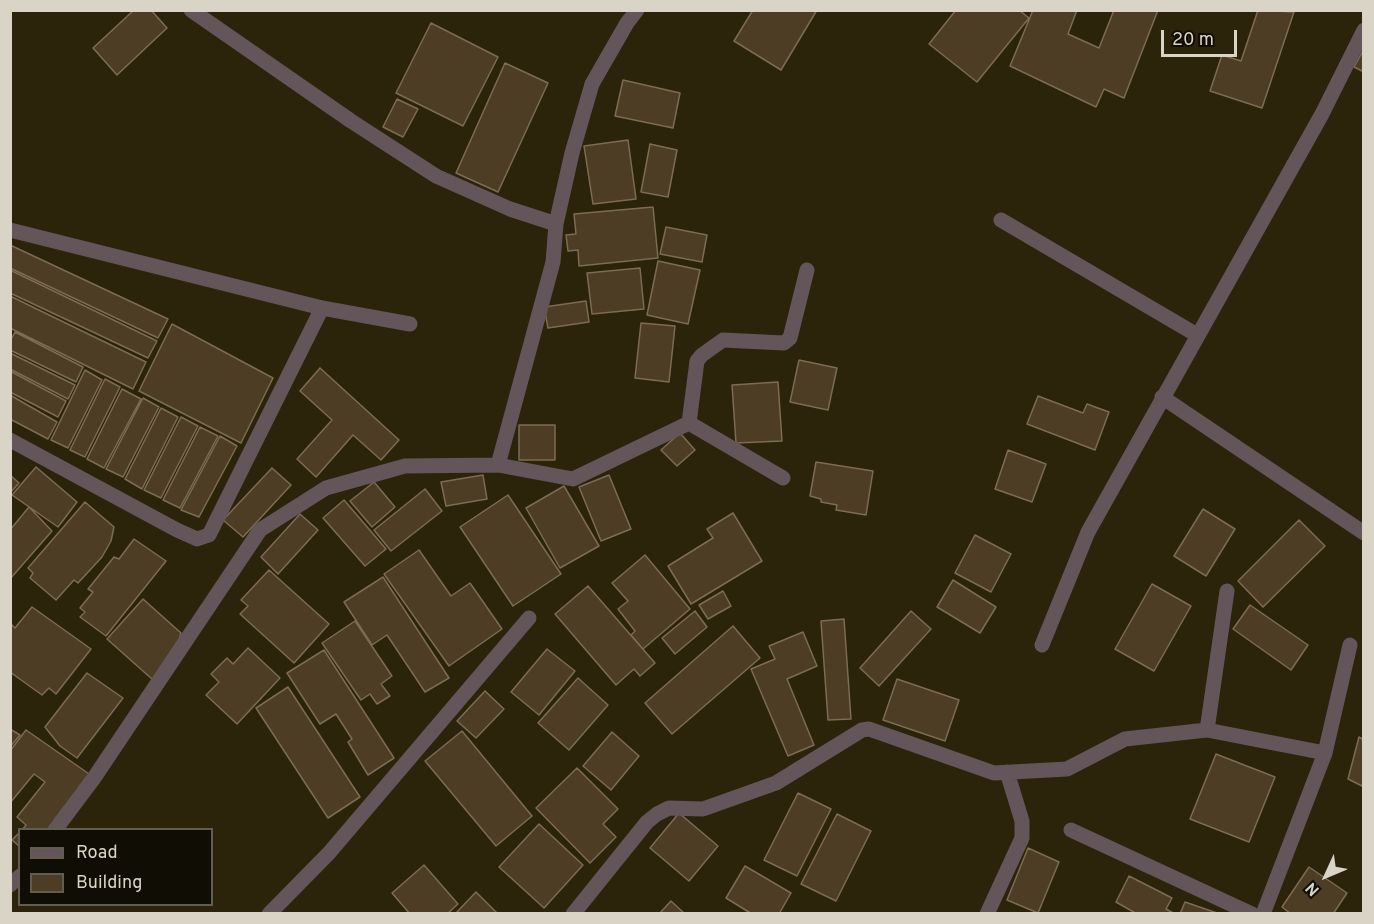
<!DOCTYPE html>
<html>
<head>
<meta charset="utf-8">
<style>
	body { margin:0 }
	#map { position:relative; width:1374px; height:924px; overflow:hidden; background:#2b230a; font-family:Overpass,sans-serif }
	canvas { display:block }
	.frame { position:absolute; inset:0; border:12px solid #d9d4c5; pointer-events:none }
	.legend { position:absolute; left:18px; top:828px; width:195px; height:78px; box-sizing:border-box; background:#100d04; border:2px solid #605d51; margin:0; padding:8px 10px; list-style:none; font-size:18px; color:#d9d4c5 }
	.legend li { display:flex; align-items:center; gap:12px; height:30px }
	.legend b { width:30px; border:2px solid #605d51 }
	.north { position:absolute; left:1296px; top:846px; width:60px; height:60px; -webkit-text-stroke:4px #100d04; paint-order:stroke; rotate:226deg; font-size:16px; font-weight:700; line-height:24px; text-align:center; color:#d9d4c5 }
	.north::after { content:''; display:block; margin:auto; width:21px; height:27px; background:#d9d4c5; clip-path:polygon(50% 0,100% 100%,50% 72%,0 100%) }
	.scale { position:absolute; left:1161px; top:30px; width:76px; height:27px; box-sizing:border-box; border:3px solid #d9d4c5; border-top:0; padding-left:8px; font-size:18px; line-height:21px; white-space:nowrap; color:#d9d4c5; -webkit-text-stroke:4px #100d04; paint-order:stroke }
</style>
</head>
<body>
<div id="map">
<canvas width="1374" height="924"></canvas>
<div class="frame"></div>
<ul class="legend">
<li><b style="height:8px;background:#635559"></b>Road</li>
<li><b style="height:16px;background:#4d3d25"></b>Building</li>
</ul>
<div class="north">N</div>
<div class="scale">20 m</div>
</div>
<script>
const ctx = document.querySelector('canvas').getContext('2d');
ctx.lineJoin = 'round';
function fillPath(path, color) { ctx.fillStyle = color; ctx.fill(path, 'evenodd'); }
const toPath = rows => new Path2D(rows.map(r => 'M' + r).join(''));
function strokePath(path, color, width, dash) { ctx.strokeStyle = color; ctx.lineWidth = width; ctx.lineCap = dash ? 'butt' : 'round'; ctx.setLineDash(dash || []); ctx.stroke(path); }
const building = toPath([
	[134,10,151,10,167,28,117,75,93,48,134,10],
	[753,10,817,10,781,70,734,41,753,10],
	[956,10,1019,10,1029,18,977,82,929,44,956,10],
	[1033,10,1077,10,1068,34,1099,48,1114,10,1158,10,1124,98,1104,89,1096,107,1010,66,1033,10],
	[1258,10,1294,12,1262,108,1210,91,1222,55,1241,61,1258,10],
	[431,23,498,57,463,126,396,93,431,23],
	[1364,49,1364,72,1354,67,1364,49],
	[505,63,548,83,498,192,456,173,505,63],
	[623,80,680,93,673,128,615,116,623,80],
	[397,99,418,109,403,137,383,127,397,99],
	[628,140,636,199,593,204,584,146,628,140],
	[650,144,677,150,668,197,641,192,650,144],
	[653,207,658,258,579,266,578,250,568,251,566,235,576,234,574,214,653,207],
	[666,227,707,235,702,262,660,254,666,227],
	[10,245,168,319,158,338,10,268,10,245],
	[658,261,700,270,688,324,647,315,658,261],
	[640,268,644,309,592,314,587,273,640,268],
	[10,270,157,341,148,358,10,293,10,270],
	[10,296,146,362,133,389,10,328,10,296],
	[586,301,589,322,548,328,544,307,586,301],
	[641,323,675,326,669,382,635,378,641,323],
	[172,324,273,378,241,443,139,391,172,324],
	[15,332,83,367,76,382,10,350,10,341,15,332],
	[10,353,75,385,68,399,10,369,10,353],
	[799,360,837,368,828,410,790,402,799,360],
	[320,368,399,440,381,460,353,435,316,477,297,459,332,420,300,391,320,368],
	[85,370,102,380,68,448,51,440,85,370],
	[10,371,66,401,58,417,10,392,10,371],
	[105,379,120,387,85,457,70,450,105,379],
	[778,382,782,441,736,443,732,385,778,382],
	[122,389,141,399,104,468,87,459,122,389],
	[10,395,57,422,48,439,10,419,10,395],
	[1038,396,1083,413,1087,404,1109,412,1095,450,1027,424,1038,396],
	[143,398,159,407,123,477,106,469,143,398],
	[161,408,178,417,142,489,125,479,161,408],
	[181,417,198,426,161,498,144,490,181,417],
	[519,425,555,425,555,460,519,460,519,425],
	[200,427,218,436,180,508,163,500,200,427],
	[680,433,695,450,677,466,661,450,680,433],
	[220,436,237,446,199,517,181,510,220,436],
	[1008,450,1046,464,1032,502,995,489,1008,450],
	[816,462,873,471,866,515,836,510,837,505,821,502,821,499,810,496,816,462],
	[36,467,77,502,58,527,12,495,36,467],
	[272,468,291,485,243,537,223,520,272,468],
	[10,475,19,483,10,493,10,475],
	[483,475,487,499,446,506,441,482,483,475],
	[609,475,631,529,601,541,579,487,609,475],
	[374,482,395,507,372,527,350,501,374,482],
	[564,486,599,546,560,568,526,508,564,486],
	[425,489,442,511,391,551,374,530,425,489],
	[508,495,561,574,513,606,460,527,508,495],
	[344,500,386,549,365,566,323,518,344,500],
	[85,502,114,527,111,541,102,557,78,583,74,580,56,600,30,578,33,573,28,568,85,502],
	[29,507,52,531,10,579,10,530,29,507],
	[1203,509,1235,529,1206,576,1174,556,1203,509],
	[733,513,762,561,691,604,668,566,713,538,707,529,733,513],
	[300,514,318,530,278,574,261,557,300,514],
	[1299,520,1325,546,1263,607,1238,581,1299,520],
	[975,535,1011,554,991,592,955,573,975,535],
	[134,539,166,561,106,636,80,617,85,612,80,608,93,592,88,589,114,557,119,559,134,539],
	[419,550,451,596,470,583,502,629,449,666,384,574,419,550],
	[645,555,690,609,643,649,631,635,635,631,618,609,628,601,612,583,645,555],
	[269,570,329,624,294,663,240,614,248,606,241,600,269,570],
	[383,577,449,678,425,692,387,635,372,645,344,602,383,577],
	[953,580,996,607,980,633,937,607,953,580],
	[1152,584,1191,606,1154,671,1115,649,1152,584],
	[588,586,655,663,640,676,634,669,616,685,555,614,588,586],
	[723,591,731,606,708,619,699,605,723,591],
	[143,599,181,633,175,654,153,680,107,639,143,599],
	[1250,605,1308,645,1291,670,1233,629,1250,605],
	[32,607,91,649,56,694,49,688,42,695,10,672,10,623,15,628,32,607],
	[695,611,707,627,675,654,662,638,695,611],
	[911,611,931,629,879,686,860,668,911,611],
	[844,619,851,719,828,720,821,621,844,619],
	[355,621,392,676,381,684,390,696,377,704,370,694,361,700,322,643,355,621],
	[733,626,760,658,672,734,645,703,733,626],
	[803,632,817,666,787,679,814,745,788,756,751,669,775,659,769,646,803,632],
	[248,648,280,678,237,724,206,695,219,682,211,674,227,658,233,664,248,648],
	[547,649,575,671,539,715,511,692,547,649],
	[324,650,394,758,368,775,348,742,352,739,336,714,320,724,287,673,324,650],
	[87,673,123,698,77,758,60,746,45,727,87,673],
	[578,678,608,705,569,750,538,723,578,678],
	[897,679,959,700,945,741,883,720,897,679],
	[288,687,360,797,328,818,256,708,288,687],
	[485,691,504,709,476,738,457,721,485,691],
	[10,729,20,735,10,747,10,729],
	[26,730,92,776,52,830,22,830,26,825,17,817,45,782,34,774,10,803,10,751,26,730],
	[462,731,532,816,496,846,425,761,462,731],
	[612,732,639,756,611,790,583,766,612,732],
	[1359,737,1364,740,1364,787,1348,779,1359,737],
	[1216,754,1275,777,1249,842,1190,819,1216,754],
	[577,768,618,809,603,824,616,837,590,863,536,808,577,768],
	[798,793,831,809,797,876,764,860,798,793],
	[679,813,718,846,689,881,650,848,679,813],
	[837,814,871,831,836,901,801,884,837,814],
	[539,824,583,865,544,908,499,867,539,824],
	[20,832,20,847,12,840,20,832],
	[1028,848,1059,862,1038,913,1007,900,1028,848],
	[424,865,458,904,447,914,410,914,392,893,424,865],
	[745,866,791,893,779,914,752,914,726,898,745,866],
	[1309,867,1347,893,1333,914,1291,914,1282,907,1309,867],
	[1129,876,1172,898,1166,909,1175,914,1137,914,1116,902,1129,876],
	[476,892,498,914,455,914,476,892],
	[671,901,685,914,659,914,671,901],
	[1185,902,1217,913,1217,914,1180,914,1185,902]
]);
fillPath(building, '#4d3d25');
strokePath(building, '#7c6c53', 1.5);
strokePath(toPath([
	[10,230,322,308,410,324],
	[10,440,177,530,197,539,209,535,322,308]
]), '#635559', 15);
strokePath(toPath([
	[191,10,351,121,436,176,510,209,556,224,553,262,498,465],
	[1001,220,1197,335],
	[556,224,572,153,592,84,627,23,637,10],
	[1162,397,1364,533],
	[689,423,697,361,702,355,723,340,784,343,790,338,807,270],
	[689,423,783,478],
	[1042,645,1088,532,1322,114,1364,30],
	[1207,730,1227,591],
	[55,830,94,778,260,530,326,488,405,466,498,465,573,479,689,423],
	[1071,830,1252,914],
	[10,885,20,876],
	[269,914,329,853,529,618],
	[573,914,647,822,657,814,669,808,703,809,776,783,862,730,869,729,994,773,1067,769,1125,739,1207,730,1325,753],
	[987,914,1022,838,1022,821,1007,772],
	[1263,914,1325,753,1350,645]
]), '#635559', 15);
</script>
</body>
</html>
